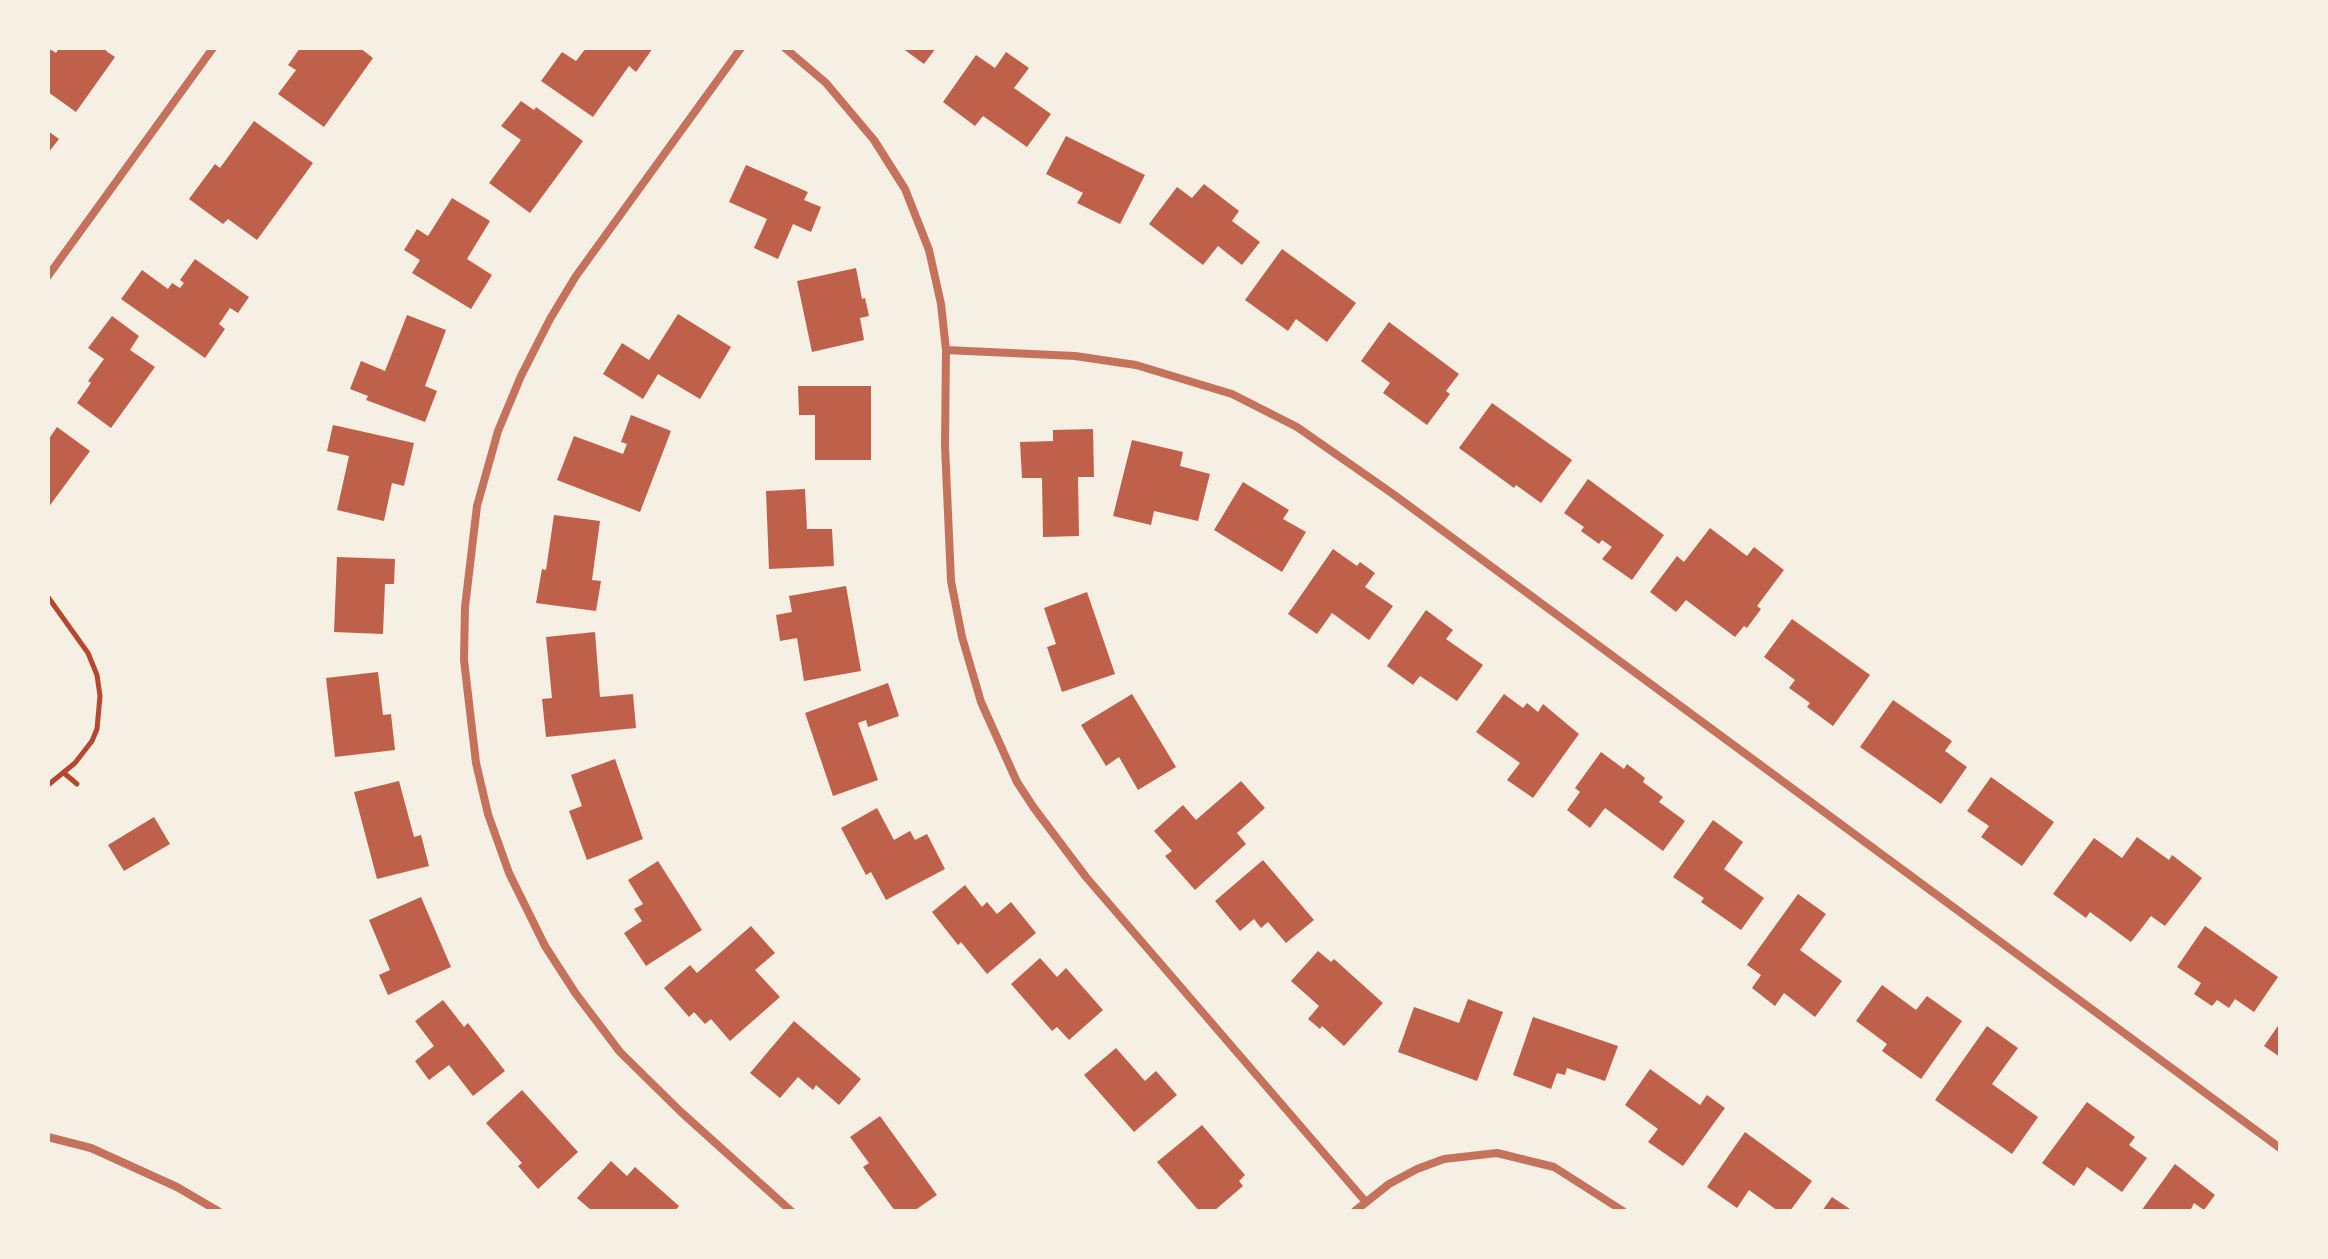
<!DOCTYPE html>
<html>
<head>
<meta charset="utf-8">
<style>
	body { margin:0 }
	#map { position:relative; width:2328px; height:1259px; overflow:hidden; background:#f6efe4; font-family:"Asap Condensed",sans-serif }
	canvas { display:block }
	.frame { position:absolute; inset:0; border:50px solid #f6efe4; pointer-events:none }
</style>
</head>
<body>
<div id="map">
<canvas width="2328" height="1259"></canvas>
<div class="frame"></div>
</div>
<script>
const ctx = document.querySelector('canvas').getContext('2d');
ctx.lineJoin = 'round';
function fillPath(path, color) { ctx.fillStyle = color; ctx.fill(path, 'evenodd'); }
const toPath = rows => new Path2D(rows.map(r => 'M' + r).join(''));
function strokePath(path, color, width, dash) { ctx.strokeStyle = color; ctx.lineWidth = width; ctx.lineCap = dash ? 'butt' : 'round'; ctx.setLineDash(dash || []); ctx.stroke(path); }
fillPath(toPath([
	[48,48,56,53,59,48,108,48,106,51,115,57,76,112,48,92],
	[300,48,360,48,373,58,324,127,278,94,296,70,288,65],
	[586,48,653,48,636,72,629,66,593,117,541,81,562,52,576,61],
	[902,48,936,48,924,64],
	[1006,52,1029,68,1014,88,1051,114,1027,147,983,116,975,126,943,102,976,55,995,68],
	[521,101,534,110,536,107,583,141,530,213,489,183,521,140,501,126],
	[254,121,313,163,257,240,228,219,223,224,189,199,215,164,220,168],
	[48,131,59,139,48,153],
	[1066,136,1145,175,1120,224,1077,203,1083,193,1046,174],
	[746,165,808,192,804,200,821,207,811,232,793,224,778,259,754,248,767,219,729,202],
	[1204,184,1239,211,1232,221,1260,242,1242,265,1218,246,1203,265,1149,224,1177,187,1192,198],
	[452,198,490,221,467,259,492,275,471,309,412,273,420,260,404,250,417,229,428,236],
	[1282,249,1356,303,1327,342,1296,319,1288,331,1245,300],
	[195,259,249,297,238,313,230,308,219,324,225,329,205,358,121,299,142,270,168,289,172,283,180,288,184,283,180,280],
	[856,268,862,299,865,298,869,316,860,318,864,340,812,352,797,281],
	[678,314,731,347,700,399,658,374,643,399,603,374,622,343,649,360],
	[407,315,446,330,425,386,437,391,425,422,366,400,368,396,350,389,361,361,385,371],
	[112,316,139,336,130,350,155,367,111,428,77,403,91,383,88,381,104,359,88,348],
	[1389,322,1459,374,1446,391,1450,394,1427,425,1383,393,1390,383,1361,361],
	[798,386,871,386,871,460,815,460,815,415,799,415],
	[1492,403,1572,460,1541,503,1516,485,1514,488,1459,448],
	[631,415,671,431,640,512,557,480,574,436,623,454,627,444,621,442],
	[333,425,414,443,404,486,392,483,384,521,337,510,349,456,327,451],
	[57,427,90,451,48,508,48,440],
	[1093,429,1094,477,1078,477,1079,536,1043,537,1042,478,1022,478,1020,442,1053,441,1053,430],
	[1132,440,1183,452,1180,466,1210,474,1198,521,1154,511,1151,525,1113,516],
	[1588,479,1664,535,1632,580,1602,559,1612,547,1602,540,1599,544,1581,531,1584,527,1564,513],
	[1243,482,1289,510,1283,519,1306,532,1282,572,1214,530],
	[805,489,807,529,832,529,834,566,769,569,766,491],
	[554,515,600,521,592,580,601,581,596,611,536,603,542,569,546,570],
	[1710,528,1747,556,1754,547,1784,570,1757,606,1761,609,1747,628,1744,626,1735,637,1686,600,1676,612,1650,592,1677,556,1684,562],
	[1333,549,1357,566,1360,562,1375,573,1365,587,1393,606,1369,640,1332,613,1317,634,1288,614],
	[337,557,395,559,394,584,385,584,383,634,334,632],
	[846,586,861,671,804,681,797,638,780,641,776,615,792,612,789,596],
	[1087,592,1115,674,1062,692,1047,647,1056,644,1044,608],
	[1426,610,1453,630,1446,639,1483,665,1457,701,1420,676,1413,685,1387,666],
	[1792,619,1870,675,1833,726,1807,707,1810,703,1789,688,1795,680,1764,657],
	[595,632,600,697,633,694,636,728,546,737,542,699,552,698,546,637],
	[378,672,383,715,391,714,395,750,335,757,326,678],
	[888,683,899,716,868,727,866,720,858,723,878,780,833,796,805,713],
	[1132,694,1176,767,1138,790,1119,757,1106,766,1081,725],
	[1504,694,1523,708,1527,703,1538,712,1543,704,1579,734,1533,798,1507,780,1520,763,1476,732],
	[1893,700,1952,741,1945,751,1967,767,1941,804,1860,747],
	[1601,752,1624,769,1627,764,1645,778,1643,782,1663,797,1659,802,1685,821,1663,851,1605,808,1590,828,1567,810,1580,792,1575,788],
	[615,759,643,839,587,860,569,811,582,806,571,775],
	[1991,777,2054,822,2022,866,1981,837,1989,826,1967,811],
	[399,781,414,837,421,835,429,866,377,879,354,792],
	[1241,781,1265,808,1237,833,1246,844,1195,890,1165,856,1172,851,1154,831,1183,805,1196,820],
	[877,808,894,840,910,831,915,840,927,834,945,869,886,900,871,872,866,875,841,828],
	[154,817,170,844,124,871,108,845],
	[1713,820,1743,842,1724,869,1764,898,1741,930,1701,902,1704,898,1673,877],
	[2137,837,2169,860,2172,855,2202,878,2165,926,2151,916,2131,942,2090,912,2086,918,2053,894,2094,838,2122,858],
	[1263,860,1314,920,1286,943,1268,922,1261,928,1254,919,1240,931,1215,901],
	[658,861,702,930,646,966,624,933,642,921,634,909,643,904,628,880],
	[965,885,982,907,987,902,997,914,1011,902,1036,933,987,974,961,942,958,945,932,912],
	[1798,894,1826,914,1800,950,1842,981,1815,1017,1784,993,1775,1006,1752,988,1761,975,1747,965],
	[421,897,451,967,388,995,379,975,390,970,369,920],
	[751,926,775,953,755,970,780,997,730,1041,711,1019,705,1024,694,1012,689,1017,664,988,690,965,697,973],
	[2205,926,2278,977,2254,1012,2235,999,2229,1008,2217,1000,2212,1006,2194,994,2201,983,2177,967],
	[1318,951,1331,962,1334,959,1383,1003,1344,1046,1322,1026,1320,1029,1308,1019,1319,1006,1291,981],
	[1040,958,1057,977,1066,968,1103,1010,1069,1040,1057,1027,1052,1031,1011,984],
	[1882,985,1916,1010,1927,996,1962,1021,1921,1079,1882,1051,1887,1044,1856,1021],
	[1468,999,1503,1012,1477,1081,1398,1052,1414,1007,1459,1023],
	[443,1000,464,1027,468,1023,505,1071,473,1096,449,1065,429,1080,415,1061,434,1046,415,1021],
	[1533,1017,1618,1046,1605,1081,1567,1068,1565,1075,1557,1073,1551,1089,1513,1075],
	[794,1021,861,1079,839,1105,816,1085,813,1090,798,1077,780,1098,750,1073],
	[2280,1023,2280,1057,2264,1046],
	[1987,1026,2018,1048,1992,1084,2038,1117,2012,1154,1935,1100],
	[1116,1048,1145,1081,1156,1071,1177,1095,1134,1132,1084,1075],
	[1650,1069,1700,1105,1707,1095,1725,1108,1683,1166,1648,1142,1658,1129,1625,1105],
	[522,1090,578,1152,538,1189,518,1166,522,1163,486,1123],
	[2087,1102,2135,1137,2129,1145,2147,1158,2122,1192,2087,1167,2074,1186,2042,1163],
	[880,1116,937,1195,914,1211,895,1211,863,1167,869,1163,850,1137],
	[1202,1125,1245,1175,1239,1181,1243,1186,1214,1211,1199,1211,1157,1162],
	[1745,1132,1812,1181,1790,1211,1778,1211,1749,1190,1737,1208,1707,1187],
	[611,1161,627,1176,635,1167,679,1206,675,1211,592,1211,577,1198],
	[2175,1164,2215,1195,2204,1210,2194,1203,2191,1209,2193,1211,2141,1211],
	[1832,1197,1853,1211,1822,1211]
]), '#bf614a');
strokePath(toPath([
	[48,597,88,653,97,675,100,696,97,729,92,741,75,763,48,785],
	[64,773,77,784]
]), '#b5482f', 5);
strokePath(toPath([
	[741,48,576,276,550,319,521,376,498,431,477,506,465,607,464,660,476,763,488,814,509,873,545,946,576,994,620,1052,681,1112,791,1211],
	[785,48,826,83,874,140,905,189,929,250,941,304,946,350,945,446,951,581,962,637,981,702,1017,782,1034,808,1086,877,1365,1201],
	[48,276,213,48],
	[946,350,1075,356,1136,365,1232,394,1297,427,1393,494,2280,1148],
	[48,1137,91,1148,177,1187,218,1211],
	[1355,1211,1389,1184,1417,1169,1444,1159,1497,1153,1554,1167,1623,1211]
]), '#c5725c', 8);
</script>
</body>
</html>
